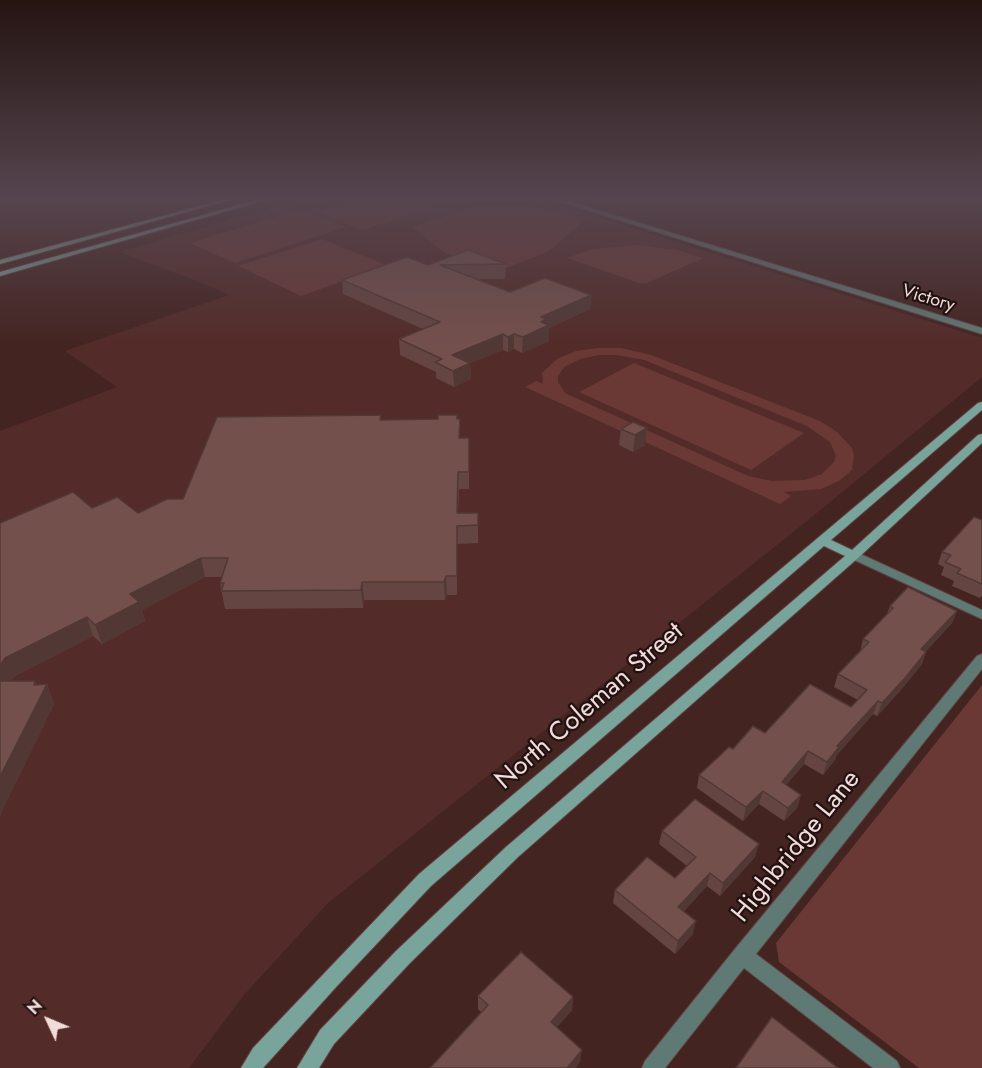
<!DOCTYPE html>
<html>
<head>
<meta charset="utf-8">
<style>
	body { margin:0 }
	#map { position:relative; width:982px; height:1068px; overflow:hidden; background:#442421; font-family:Jost,sans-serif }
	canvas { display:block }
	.north { position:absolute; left:18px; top:990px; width:60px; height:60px; -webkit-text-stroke:4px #211211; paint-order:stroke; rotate:314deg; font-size:16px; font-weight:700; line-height:24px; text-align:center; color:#f2dcda }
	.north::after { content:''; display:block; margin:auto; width:21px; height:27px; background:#f2dcda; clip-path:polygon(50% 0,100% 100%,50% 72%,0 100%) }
</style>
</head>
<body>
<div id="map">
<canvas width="982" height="1068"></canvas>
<div class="north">N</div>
</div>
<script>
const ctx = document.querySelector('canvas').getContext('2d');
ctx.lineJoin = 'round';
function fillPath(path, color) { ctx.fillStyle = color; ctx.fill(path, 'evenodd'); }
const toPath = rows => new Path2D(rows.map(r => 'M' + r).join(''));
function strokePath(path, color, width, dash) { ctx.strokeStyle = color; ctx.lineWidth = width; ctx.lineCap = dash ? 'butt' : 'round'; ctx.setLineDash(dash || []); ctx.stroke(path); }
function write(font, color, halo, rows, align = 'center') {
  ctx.font = font + ' Jost,sans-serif'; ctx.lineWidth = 4.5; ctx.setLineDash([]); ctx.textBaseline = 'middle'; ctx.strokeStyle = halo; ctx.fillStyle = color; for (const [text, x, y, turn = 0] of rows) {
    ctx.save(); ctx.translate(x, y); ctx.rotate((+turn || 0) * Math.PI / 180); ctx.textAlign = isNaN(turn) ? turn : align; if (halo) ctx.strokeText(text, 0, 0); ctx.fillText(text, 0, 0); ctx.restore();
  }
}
fillPath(toPath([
	[301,199,540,199,982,338,982,377,807,521,328,903,244,995,189,1068,0,1068,0,431,117,387,65,351,229,295,200,282,119,252]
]), '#532b28');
fillPath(toPath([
	[359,199,457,199,363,230,316,212],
	[476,206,526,206,575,217,581,223,549,251,502,270,491,270,443,252,413,227],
	[300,210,346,227,235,263,190,243],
	[322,239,386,265,301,296,238,266],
	[637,245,677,250,703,258,647,283,639,283,567,258,592,249],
	[598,348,621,348,651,355,820,421,837,432,852,448,854,455,852,470,839,481,821,489,784,492,791,496,780,504,525,387,536,381,543,384,542,373,557,359,576,351],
	[599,355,616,355,644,360,807,426,830,442,836,456,834,462,822,474,805,480,772,481,748,476,565,393,558,382,558,376,564,367,580,359],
	[634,363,804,433,751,470,579,392],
	[982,685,982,1068,919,1068,779,962,776,943]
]), '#6a3935');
const street = toPath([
	[552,199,561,199,982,328,982,334,552,199],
	[854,551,982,610,982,619,850,558,848,555,850,552,854,551],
	[982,654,982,669,756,954,897,1061,900,1068,873,1068,744,968,665,1068,642,1068,645,1061,735,949,977,656,982,654]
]);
const secondary = toPath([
	[225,199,234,199,0,264,0,260,225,199],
	[260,199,269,199,0,276,0,272,260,199],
	[982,402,982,410,831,540,852,550,978,435,982,434,982,443,858,558,518,857,410,963,334,1044,319,1068,297,1068,320,1030,396,951,506,847,845,556,824,546,431,886,337,986,263,1068,241,1068,253,1048,419,874,978,403,982,402]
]);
strokePath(street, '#60413f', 2);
strokePath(secondary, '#60413f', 2);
fillPath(street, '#5f7974');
fillPath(secondary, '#78a49b');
fillPath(toPath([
	[506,264,505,279,476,279,510,292,591,295,590,309,549,328,549,341,522,353,514,349,508,352,503,350,470,363,471,379,454,387,436,378,436,372,400,355,399,339,423,329,343,294,342,280,428,265],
	[381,415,381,420,457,419,460,438,469,438,469,489,459,489,458,513,478,525,478,543,457,544,457,595,447,595,445,600,364,600,363,608,225,609,220,583,222,577,205,577,142,610,145,621,102,644,93,636,13,677,11,681,35,681,37,685,47,684,54,704,4,807,0,523,92,508,138,513,183,499],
	[633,422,645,445,633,452,619,445,621,429],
	[982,520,982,596,980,598,952,586,954,581,941,575,944,567,938,564,942,552],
	[890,606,957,611,952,623,926,651,922,664,900,691,877,716,873,714,836,756,835,760,823,775,804,764,786,785,801,795,797,808,784,821,759,804,743,821,697,788,699,775,733,749,765,733,851,707,858,700,834,687,838,674,860,652,863,639,887,614],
	[662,831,755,857,720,896,707,886,684,911,693,934,675,954,613,903,615,890,675,878,687,866,659,844],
	[478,996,573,997,572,1010,557,1027,580,1062,481,1012,478,1009]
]), '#644541');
fillPath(toPath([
	[591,295,590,309,549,328,549,341,522,353,523,337,541,317],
	[503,334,503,350,470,363,471,379,454,387,452,355],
	[514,334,514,349,508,352,508,337],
	[647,428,645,445,633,452,635,435],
	[201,558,205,577,142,610,145,621,102,644,95,625,130,594],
	[446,576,447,595,445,600,444,582],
	[362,582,364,600,363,608,361,590],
	[957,611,952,623,916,662,921,649],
	[87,617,93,636,13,677,0,699,0,666,5,658],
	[926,652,922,664,900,691,877,716,882,703],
	[35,681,41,696,47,684,54,704,4,807,0,817,0,777],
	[878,701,873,714,836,756,835,760,823,775,827,762,837,746],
	[808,751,804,764,778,795,782,782],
	[763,791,759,804,743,821,746,807],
	[801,795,797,808,784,821,788,808],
	[759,844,755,857,720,896,723,883],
	[710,873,707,886,676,920,678,907],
	[696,921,693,934,675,954,678,941],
	[573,997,572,1010,550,1035,551,1022],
	[582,1050,580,1062,576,1068,567,1068]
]), '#513835');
const building = toPath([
	[468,250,506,264,440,265,510,292,545,278,591,295,541,317,546,319,541,322,549,325,523,337,514,334,508,337,503,334,452,355,470,363,453,371,435,362,442,359,399,339,440,322,342,280,407,257,428,265,468,250],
	[381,415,380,420,438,419,438,415,457,415,457,419,460,419,459,438,469,438,469,472,458,472,457,513,478,513,478,525,457,526,457,576,446,576,444,582,362,582,361,590,221,591,224,583,220,583,228,558,201,558,130,594,139,602,95,625,87,617,5,658,0,666,0,523,73,492,92,508,117,497,138,513,167,499,183,499,217,417,381,415],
	[633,422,647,428,635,435,621,429,633,422],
	[974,517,982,520,982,584,957,573,961,569,945,562,951,555,942,552,974,517],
	[908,587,957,611,921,649,926,652,905,678,882,703,878,701,837,746,839,747,827,762,808,751,782,782,801,795,788,808,763,791,746,807,699,775,729,747,733,749,753,726,765,733,810,684,851,707,867,690,838,674,869,642,863,639,893,608,890,606,908,587],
	[0,681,35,681,34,685,47,684,0,777,0,681],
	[695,799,759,844,723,883,710,873,678,907,696,921,678,941,615,890,647,857,675,878,696,857,662,831,695,799],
	[521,952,573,997,551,1022,582,1050,567,1068,430,1068,488,1005,478,996,521,952],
	[772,1017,838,1068,736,1068,772,1017]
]);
fillPath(building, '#74504c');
strokePath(building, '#513835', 1.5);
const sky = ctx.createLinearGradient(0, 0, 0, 348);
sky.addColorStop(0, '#251412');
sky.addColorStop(0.57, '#56454e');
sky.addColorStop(1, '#56454e00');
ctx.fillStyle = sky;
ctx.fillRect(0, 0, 982, 348);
write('18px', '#f2dcda', '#211211', [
	["Victory",928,299,17]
]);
write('26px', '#f2dcda', '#211211', [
	["North Coleman Street",590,707,-41],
	["Highbridge Lane",797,847,-51]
]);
</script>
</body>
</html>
